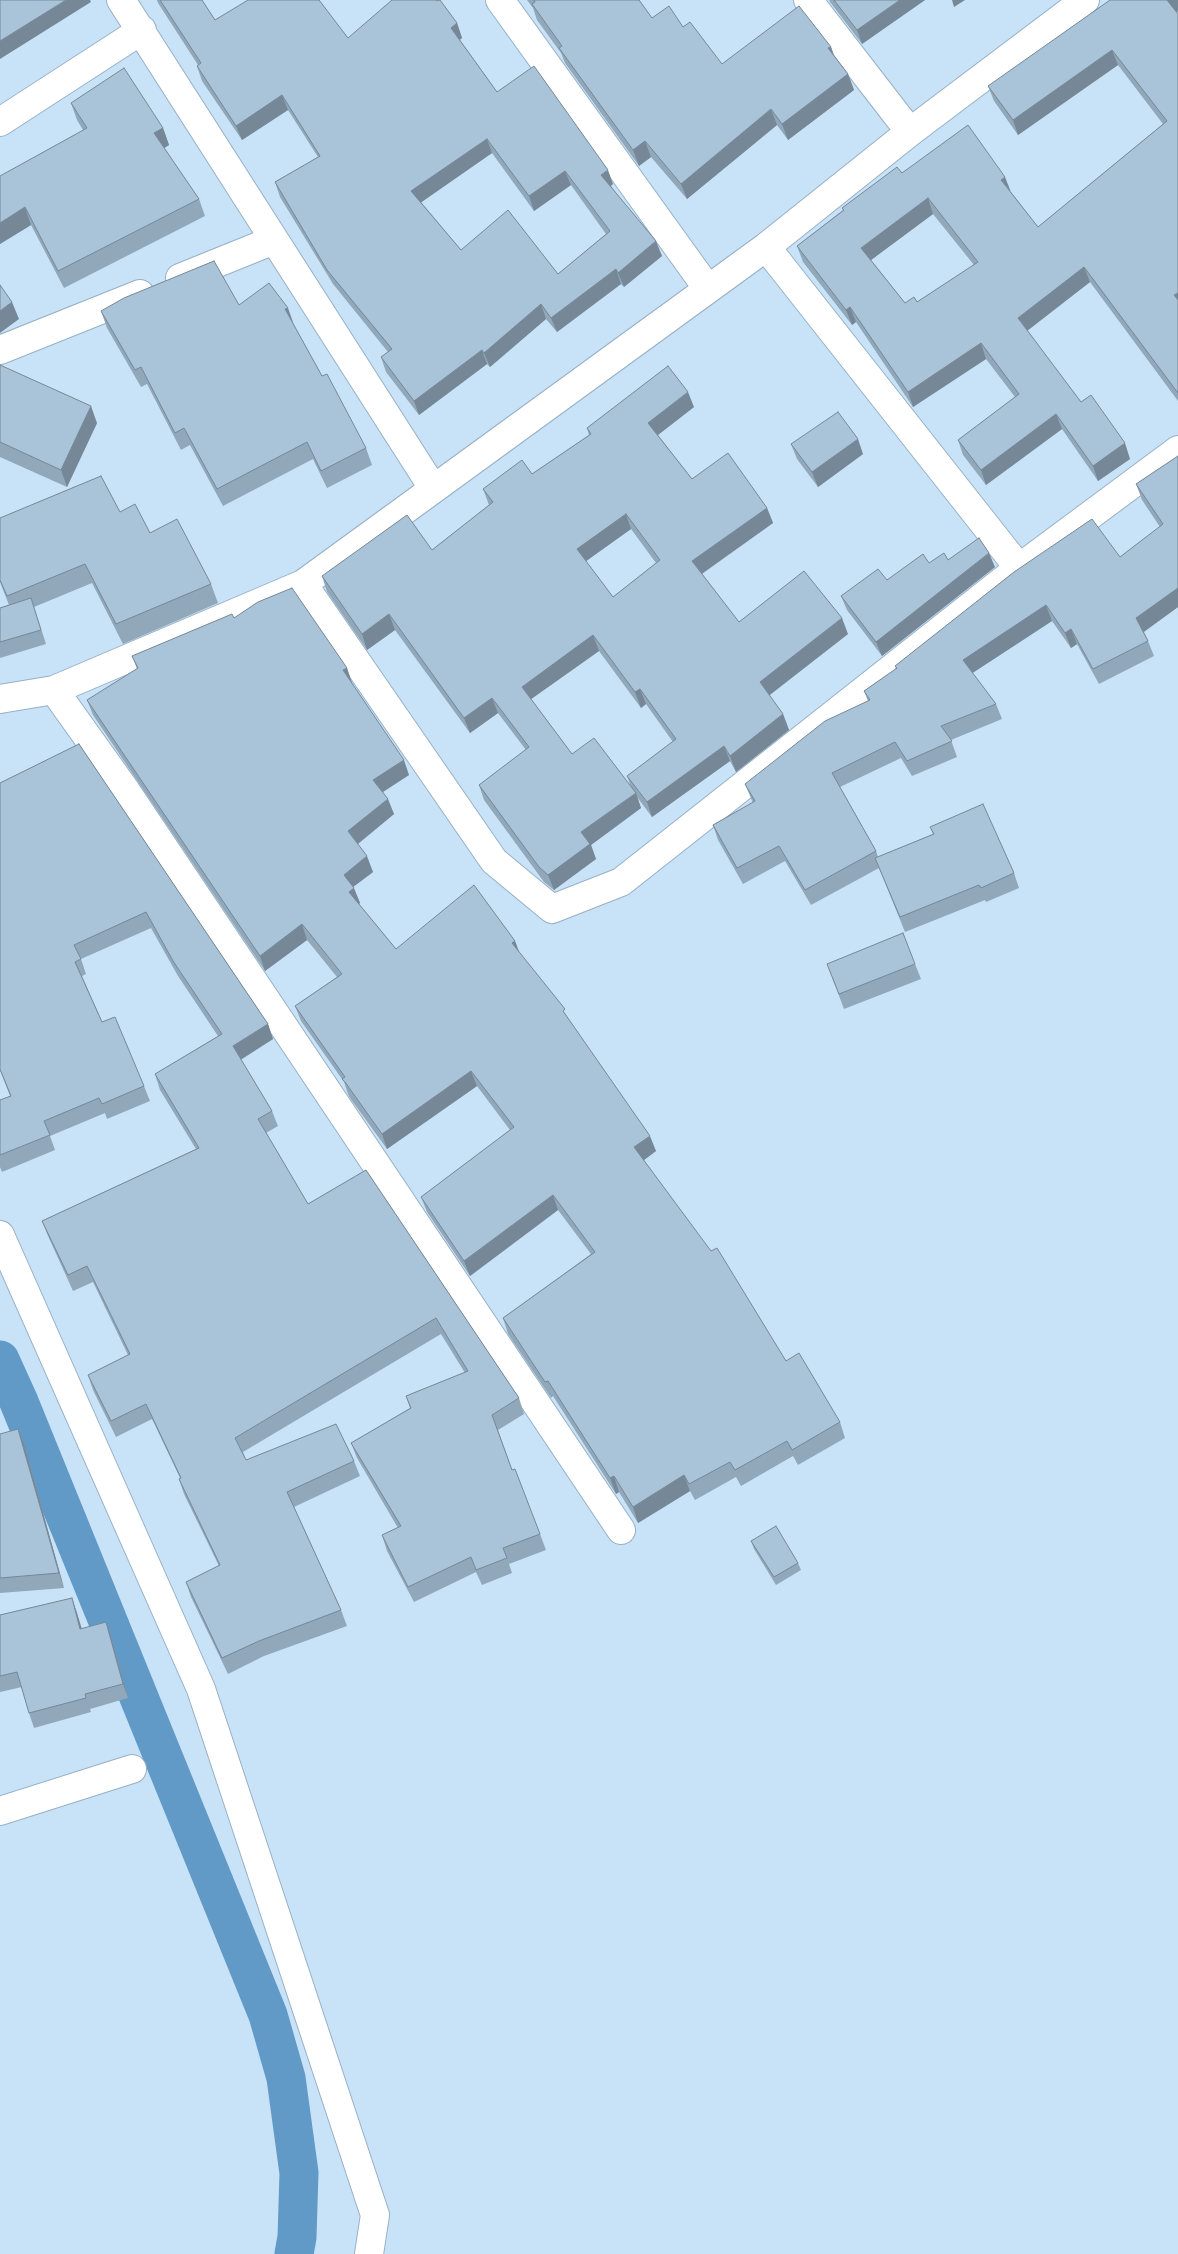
<!DOCTYPE html>
<html>
<head>
<meta charset="utf-8">
<style>
	body { margin:0 }
	canvas { display:block; background:#c8e2f8 }
</style>
</head>
<body>
<canvas width="1178" height="2254"></canvas>
<script>
const ctx = document.querySelector('canvas').getContext('2d');
ctx.lineJoin = 'round';
const toPath = rows => new Path2D(rows.map(r => 'M' + r).join(''));
function strokePath(path, color, width, dash) { ctx.strokeStyle = color; ctx.lineWidth = width; ctx.lineCap = dash ? 'butt' : 'round'; ctx.setLineDash(dash || []); ctx.stroke(path); }
function fillPath(path, color) { ctx.fillStyle = color; ctx.fill(path, 'evenodd'); }
strokePath(toPath([
	[0,1360,19,1402,268,2015,286,2078,299,2173,297,2237,294,2254]
]), '#619ac6', 39);
const minor = toPath([
	[121,0,433,488],
	[500,0,708,289],
	[808,0,910,132],
	[0,122,142,30],
	[766,247,1019,568],
	[180,278,274,240],
	[0,350,140,294],
	[303,584,494,861,552,909,621,882,1019,568,1178,450],
	[54,690,126,791,621,1530],
	[0,699,54,690,303,584,766,247,910,132,1085,0],
	[0,1235,201,1689,375,2215,369,2254],
	[0,1811,132,1769]
]);
strokePath(minor, '#97b0c5', 30);
strokePath(minor, '#fff', 28);
fillPath(toPath([
	[157,0,202,0,215,20,348,38,457,23,462,38,460,40,497,92,613,184,611,186,662,256,624,287,621,284,557,332,546,319,490,367,487,364,419,415,386,372,381,357,388,352,333,284,280,197,275,182,318,157,288,110,242,140,202,81,197,66,198,65,158,3],
	[492,153,534,211,571,185,606,234,558,274,461,250,421,202],
	[527,0,639,0,652,18,683,27,722,64,831,47,834,55,848,74,854,90,788,140,777,125,687,199,651,157,639,166,565,63,561,53,537,20,533,8],
	[829,0,925,0,862,44,830,2],
	[1178,0,1178,11,1177,12,1178,14,1178,401,1090,282,1027,331,1081,402,1130,459,1098,481,1062,429,986,485,963,455,958,440,1015,397,986,359,913,407,856,322,852,325,803,262,797,246,843,210,842,208,902,173,1011,192,1038,227,1163,124,1118,65,1018,135,994,101,988,86],
	[933,214,974,265,917,302,905,303,871,260],
	[71,103,163,128,169,145,164,148,199,199,205,216,64,288,31,225,0,244,83,130,77,120],
	[239,305,294,325,322,376,366,448,372,465,327,488,313,459,223,506,190,445,181,450,147,384,141,387,107,328,101,311],
	[0,365,97,423,67,487,0,457],
	[694,407,658,435,692,479,767,508,773,523,702,574,739,622,848,634,769,695,783,714,789,730,736,772,730,761,652,817,637,797,641,808,591,845,596,859,554,890,544,882,484,800,479,785,526,750,498,713,470,733,395,630,367,650,327,592,322,576,432,550,489,505,483,489,532,474,589,435,587,428],
	[631,529,656,563,613,597,586,561],
	[599,651,641,708,646,704,673,742,627,776,631,787,572,754,531,699],
	[791,444,863,454,818,487,797,459],
	[1178,456,1178,607,1144,632,1148,641,1154,656,1099,684,1077,644,1071,648,1052,621,972,673,996,704,1002,719,951,740,957,757,912,776,901,758,840,787,876,851,878,857,933,834,930,827,1014,873,1019,888,986,902,985,900,905,932,879,868,811,905,785,861,743,884,718,840,713,825,753,803,745,784,868,701,864,691,896,669,895,666,1120,557,1160,527,1142,500,1136,484],
	[120,512,150,533,211,584,218,603,123,644,92,583,34,607,46,644,0,658,0,608,9,605,0,582,0,518],
	[929,563,995,567,882,656,847,610,841,596,887,580],
	[234,618,347,668,352,683,409,775,383,792,394,814,358,844,373,872,353,887,360,903,359,904,396,949,515,941,519,952,568,1018,656,1151,644,1160,786,1361,840,1422,845,1438,798,1465,793,1456,741,1486,736,1477,695,1500,690,1491,638,1523,619,1492,616,1494,553,1396,551,1398,508,1334,503,1318,591,1254,558,1210,470,1276,427,1212,421,1197,510,1130,477,1086,387,1149,350,1098,348,1094,344,1082,301,1021,295,1006,337,977,307,940,265,971,93,715,87,700,137,669,132,656],
	[79,744,268,1024,273,1039,241,1060,272,1111,278,1126,266,1133,308,1204,366,1170,519,1398,524,1414,498,1430,512,1470,540,1534,546,1550,509,1564,512,1573,482,1585,476,1572,414,1602,387,1551,382,1535,398,1528,357,1458,351,1443,410,1408,406,1396,465,1373,441,1334,243,1452,246,1460,354,1461,360,1476,294,1507,341,1610,347,1626,264,1656,228,1674,191,1597,186,1582,219,1566,184,1494,179,1479,180,1478,152,1419,116,1437,93,1390,88,1375,128,1355,93,1282,73,1291,48,1236,42,1221,196,1149,160,1090,155,1074,218,1036,178,976,151,928,81,959,86,974,82,976,102,1022,144,1086,150,1101,107,1119,105,1113,50,1136,55,1150,2,1172,0,1167,0,1100,10,1096,0,1070,0,783],
	[827,964,915,964,921,979,844,1009],
	[0,1434,24,1444,64,1588,0,1593],
	[751,1541,798,1563,801,1570,776,1585,754,1549],
	[72,1598,82,1629,111,1637,128,1698,90,1709,91,1712,34,1728,29,1713,22,1687,0,1692,0,1615]
]), '#91a8ba');
fillPath(toPath([
	[66,0,90,0,91,2,0,59,0,41],
	[900,0,925,0,862,44,857,30],
	[952,0,965,0,954,7],
	[1167,0,1178,0,1178,11,1173,15],
	[457,23,462,38,456,42,451,28],
	[831,47,836,62,828,48],
	[1112,50,1118,65,1018,135,1013,120],
	[848,74,854,90,788,140,782,124],
	[282,95,288,110,242,140,236,126],
	[771,109,777,125,687,199,681,184],
	[163,128,169,145,161,150,154,133],
	[487,139,492,153,416,206,411,191],
	[645,141,651,157,639,166,633,150],
	[608,170,613,184,606,189,601,175],
	[565,171,571,185,534,211,529,196],
	[1005,177,1011,192,1001,180],
	[928,198,933,214,867,263,861,248],
	[25,207,31,225,0,244,0,223],
	[656,241,662,256,624,287,618,273],
	[1084,267,1090,282,1023,334,1018,318],
	[616,269,621,284,557,332,551,318],
	[1178,293,1178,305,1174,295],
	[12,302,19,319,0,333,0,311],
	[541,304,546,319,490,367,484,353],
	[850,307,856,322,852,325,846,310],
	[288,308,294,325,285,309],
	[981,343,986,359,913,407,908,392],
	[482,350,487,364,419,415,414,401],
	[688,392,694,407,654,438,648,423],
	[91,406,97,423,67,487,61,470],
	[1056,414,1062,429,986,485,981,470],
	[858,439,863,454,818,487,812,472],
	[1125,443,1130,459,1098,481,1093,466],
	[767,508,773,523,697,577,692,561],
	[626,514,631,529,582,564,577,549],
	[989,553,995,567,882,656,876,642],
	[1178,588,1178,607,1142,633,1136,618],
	[1046,605,1052,621,968,676,963,660],
	[389,614,395,630,367,650,362,634],
	[842,618,848,634,766,698,760,682],
	[1071,629,1077,644,1071,648,1065,633],
	[593,635,599,651,527,702,522,687],
	[347,668,352,683,343,670],
	[640,689,646,704,641,708,635,692],
	[492,698,498,713,470,733,464,718],
	[783,714,789,730,736,772,730,756],
	[724,746,730,761,652,817,647,802],
	[404,760,409,775,378,795,373,780],
	[636,793,641,808,591,845,596,859,554,890,548,875,581,832],
	[388,799,394,814,354,847,348,831],
	[367,856,373,872,349,890,344,875],
	[354,888,360,903,355,907,349,892],
	[302,924,307,940,265,971,260,956],
	[515,941,521,957,512,943],
	[268,1024,273,1039,238,1061,233,1046],
	[471,1071,477,1086,387,1149,382,1134],
	[650,1136,656,1151,640,1163,634,1147],
	[553,1195,558,1210,470,1276,464,1261],
	[18,1429,24,1444,64,1588,59,1573],
	[684,1475,690,1491,638,1523,633,1507],
	[614,1476,619,1492,616,1494,610,1478],
	[72,1598,77,1613,86,1644,80,1629],
	[106,1622,111,1637,128,1698,123,1684]
]), '#768897');
const building = toPath([
	[0,0,66,0,0,41,0,0],
	[160,0,202,0,215,20,248,0,319,0,348,38,392,0,436,0,437,1,440,0,457,23,451,28,497,92,534,66,608,170,601,175,656,241,618,273,616,269,551,318,541,304,484,353,482,350,414,401,381,357,392,349,327,270,275,182,320,156,282,95,236,126,197,66,201,63,160,0],
	[487,139,529,196,565,171,610,231,558,274,508,210,461,250,411,191,487,139],
	[534,0,639,0,652,18,669,6,683,27,690,22,722,64,799,6,831,47,828,48,848,74,782,124,771,109,681,184,645,141,633,150,559,48,562,46,532,4,535,2,534,0],
	[834,0,900,0,857,30,834,0],
	[1110,0,1167,0,1178,14,1178,293,1174,295,1178,300,1178,393,1084,267,1018,318,1081,402,1091,395,1125,443,1093,466,1056,414,981,470,958,440,1019,394,981,343,908,392,850,307,846,310,797,246,844,210,842,208,897,167,902,173,968,125,1005,177,1001,180,1038,227,1167,121,1112,50,1013,120,988,86,1110,0],
	[928,198,978,262,917,302,914,297,905,303,861,248,928,198],
	[124,68,163,128,154,133,199,199,58,271,25,207,0,223,0,176,87,128,71,103,124,68],
	[214,261,239,305,269,283,288,308,285,309,322,376,327,374,366,448,321,471,307,442,217,489,184,428,175,433,141,367,135,370,101,311,124,298,214,261],
	[0,285,12,302,0,311,0,285],
	[0,365,91,406,61,470,0,442,0,365],
	[668,366,688,392,648,423,692,479,728,453,767,508,692,561,739,622,804,571,842,618,760,682,783,714,730,756,724,746,647,802,627,776,676,739,640,689,635,692,593,635,522,687,572,754,594,738,636,793,581,832,590,844,548,875,539,867,479,785,529,747,492,698,464,718,389,614,362,634,322,576,407,515,432,550,493,502,483,489,522,460,532,474,591,434,587,428,668,366],
	[626,514,660,560,613,597,577,549,626,514],
	[838,412,858,439,812,472,791,444,838,412],
	[1178,456,1178,588,1136,618,1148,641,1093,669,1071,629,1065,633,1046,605,963,660,996,704,941,726,952,741,907,761,895,742,832,773,876,851,805,890,779,846,737,868,713,825,755,801,745,784,825,721,870,700,864,691,897,668,895,666,1014,572,1092,519,1120,557,1163,524,1136,484,1178,456],
	[101,476,120,512,135,504,150,533,177,519,211,584,116,624,85,564,7,596,0,580,0,518,101,476],
	[979,538,989,553,876,642,841,596,878,569,887,580,923,554,929,563,944,553,948,560,979,538],
	[292,588,347,668,343,670,404,760,373,780,388,799,348,831,367,856,344,875,354,888,349,892,396,949,474,885,515,941,512,943,565,1009,563,1011,650,1136,634,1147,711,1251,717,1248,786,1361,799,1353,840,1422,792,1450,787,1441,735,1470,730,1462,689,1484,684,1475,633,1507,614,1476,610,1478,548,1381,545,1382,503,1318,595,1252,553,1195,464,1261,421,1197,514,1127,471,1071,382,1134,345,1082,342,1079,345,1077,295,1006,342,974,302,924,260,956,87,700,138,668,132,656,232,614,234,618,258,602,292,588],
	[31,598,41,630,0,642,0,608,31,598],
	[79,744,268,1024,233,1046,272,1111,258,1119,308,1204,366,1170,519,1398,492,1415,512,1470,515,1469,540,1534,503,1548,507,1558,476,1570,471,1557,408,1587,382,1535,401,1526,351,1443,411,1408,406,1396,468,1371,436,1318,235,1438,246,1460,336,1424,354,1461,287,1492,341,1610,259,1641,222,1658,186,1582,220,1565,179,1479,181,1478,146,1404,111,1421,88,1375,130,1354,87,1266,68,1275,42,1221,199,1148,155,1074,222,1034,173,961,146,912,74,945,81,959,75,962,102,1022,115,1017,144,1086,102,1104,99,1098,44,1121,50,1135,0,1155,0,1100,11,1096,0,1069,0,783,79,744],
	[983,804,1014,873,981,888,979,885,900,917,875,858,934,834,930,827,983,804],
	[903,933,915,964,839,994,827,964,903,933],
	[18,1429,59,1573,0,1578,0,1434,18,1429],
	[776,1526,798,1563,774,1577,751,1541,776,1526],
	[72,1598,80,1629,106,1622,123,1684,85,1694,86,1698,29,1713,17,1672,0,1676,0,1615,72,1598]
]);
fillPath(building, '#a9c3d8');
strokePath(building, '#768897', 1);
</script>
</body>
</html>
